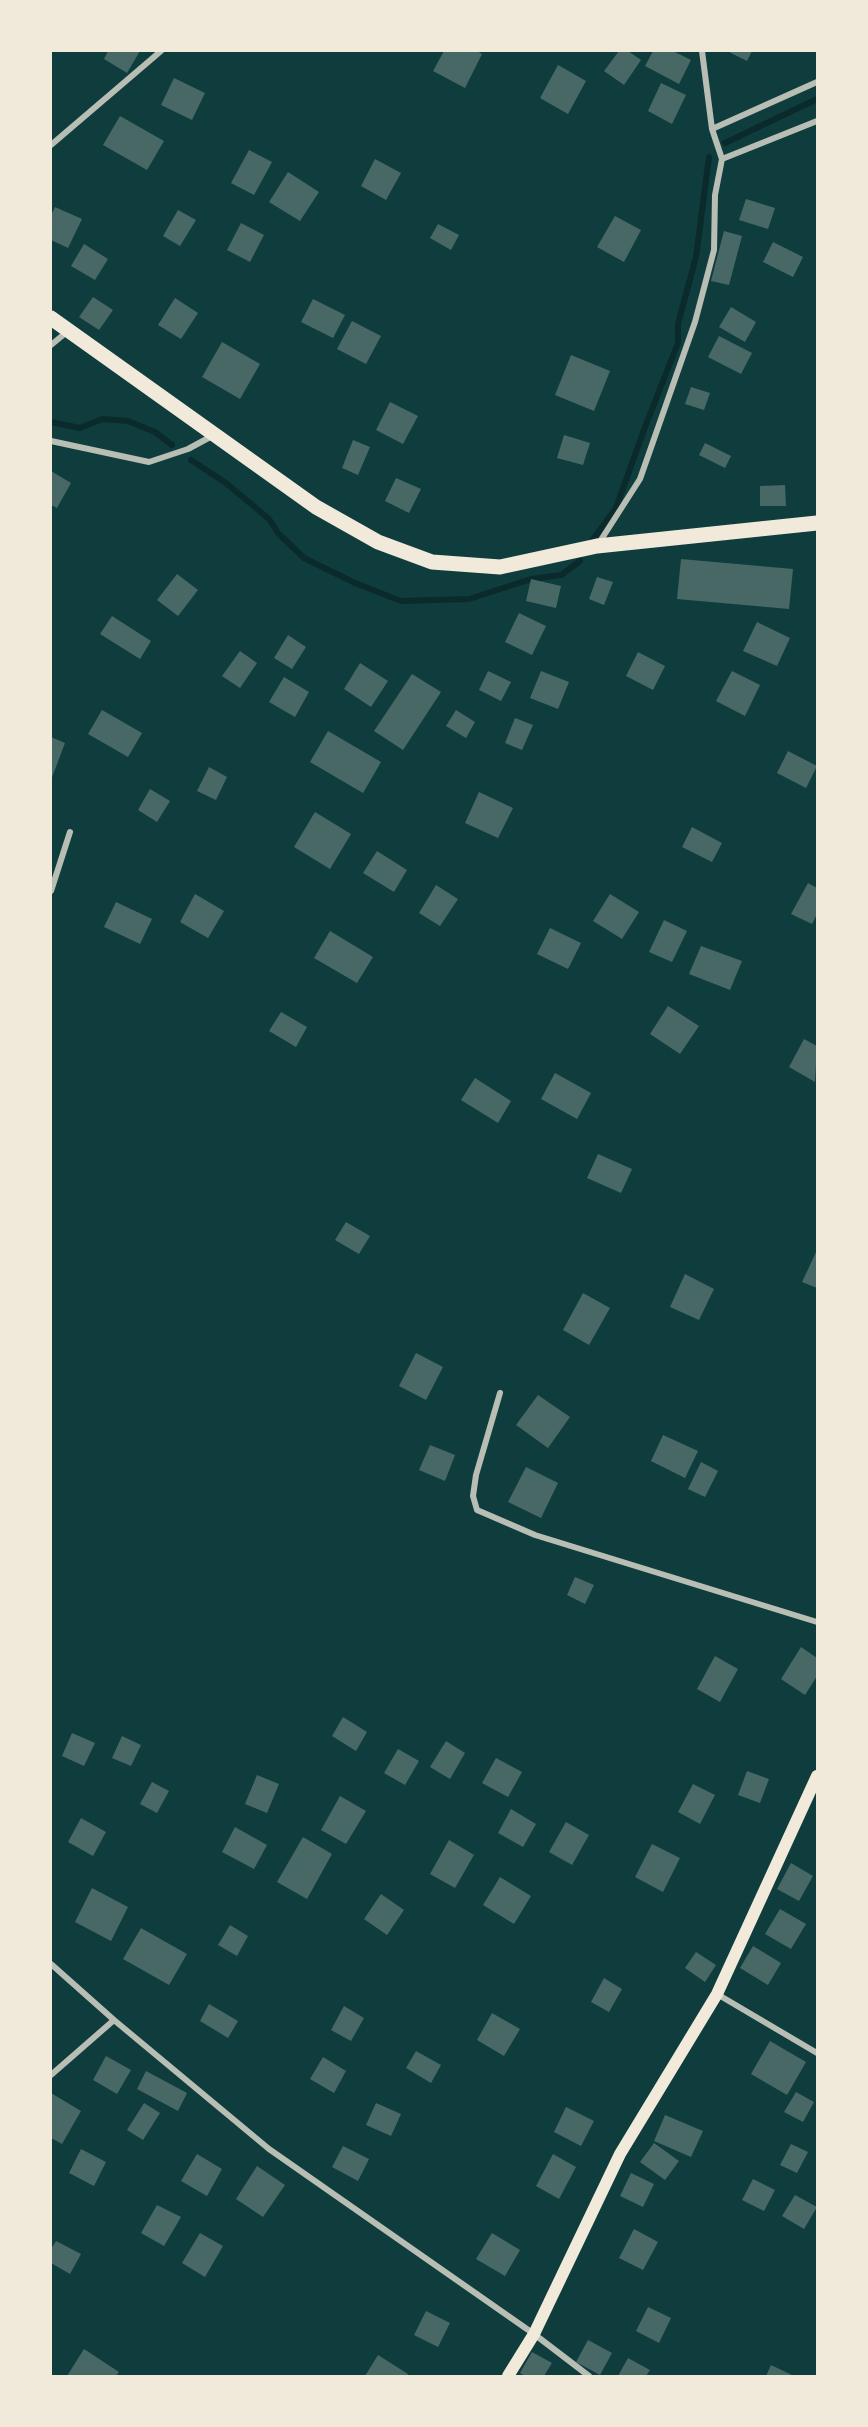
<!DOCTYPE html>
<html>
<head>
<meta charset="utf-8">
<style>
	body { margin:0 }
	#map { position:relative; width:868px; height:2427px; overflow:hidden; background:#0f3d3e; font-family:Bitter,serif }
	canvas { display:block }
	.frame { position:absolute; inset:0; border:52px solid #f1e9da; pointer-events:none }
</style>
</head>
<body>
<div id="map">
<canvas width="868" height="2427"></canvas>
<div class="frame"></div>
</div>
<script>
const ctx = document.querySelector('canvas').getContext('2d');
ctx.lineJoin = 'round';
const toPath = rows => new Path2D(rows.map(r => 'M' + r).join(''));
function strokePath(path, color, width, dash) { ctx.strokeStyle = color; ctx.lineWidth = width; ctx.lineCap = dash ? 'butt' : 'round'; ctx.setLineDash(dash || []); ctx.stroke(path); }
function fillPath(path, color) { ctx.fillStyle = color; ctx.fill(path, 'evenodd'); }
strokePath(toPath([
	[725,143,817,99],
	[51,422,80,428,102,419,128,421,155,432,172,445],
	[191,460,226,483,269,519,278,533,304,558,355,583,401,601,469,599,531,579,561,575,580,561],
	[591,542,616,508,645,427,678,343,678,324,696,257,709,157]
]), '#0a2a2b', 6);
fillPath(toPath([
	[108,51,140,51,127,73,104,59],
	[444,51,477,51,482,54,465,88,433,71],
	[619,51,628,51,641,60,624,85,604,71],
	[653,51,673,51,691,60,679,84,645,66],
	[727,51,752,51,747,61],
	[558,65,586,81,568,114,540,98],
	[174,78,205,93,192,120,161,105],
	[661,83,686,95,672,124,648,111],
	[120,116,164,141,147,170,103,145],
	[249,150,272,162,254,195,231,183],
	[375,159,401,173,386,200,361,186],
	[288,172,319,192,300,221,269,202],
	[746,199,775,208,768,229,739,220],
	[55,207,82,219,68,248,51,240,51,215],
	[178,210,196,220,180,246,163,236],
	[615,216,641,230,624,262,597,247],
	[241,223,264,235,250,262,227,250],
	[438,224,459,235,451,250,430,238],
	[724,231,742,236,729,285,711,281],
	[773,242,803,257,793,277,763,262],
	[84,244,108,259,95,280,71,266],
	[93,297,113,310,99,330,79,317],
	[175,298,198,313,181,339,158,325],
	[313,299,345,315,333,338,301,322],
	[731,307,756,322,745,342,719,327],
	[352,321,381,336,366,364,337,349],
	[719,336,752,353,741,374,708,357],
	[222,342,260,364,240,399,202,377],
	[571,355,610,371,594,411,555,395],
	[691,387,710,393,704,410,685,404],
	[390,402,418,416,403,444,376,430],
	[564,435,590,443,583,465,557,458],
	[353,440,370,447,358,475,342,468],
	[705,443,731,456,725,468,699,455],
	[51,471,71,483,57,508,51,505],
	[396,478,421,489,409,513,385,501],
	[785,485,786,506,760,506,760,486],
	[681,559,793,569,789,609,677,599],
	[177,574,198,590,178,616,157,600],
	[597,577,613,582,604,605,589,599],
	[531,579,561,586,556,608,526,601],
	[519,613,546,626,532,655,505,642],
	[112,616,151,641,140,659,100,634],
	[757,622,790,638,777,666,743,651],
	[288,635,306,647,292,669,274,658],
	[240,651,257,663,240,688,222,676],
	[638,652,665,666,653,690,626,676],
	[360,663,388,681,371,707,344,689],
	[488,671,511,682,501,701,479,690],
	[541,671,569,682,558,709,530,698],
	[732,671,760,685,745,716,716,701],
	[412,674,441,692,403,750,374,731],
	[284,677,309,692,295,717,269,702],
	[102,710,142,733,128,757,88,734],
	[456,710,475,722,466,738,446,726],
	[515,718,533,725,522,750,505,743],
	[328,731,381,762,363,793,310,762],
	[51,737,65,743,51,780],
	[788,751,817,766,806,788,777,773],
	[209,767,227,777,216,800,197,791],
	[150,789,170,801,157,822,138,810],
	[479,792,513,808,498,838,465,823],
	[315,812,351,834,330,869,294,847],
	[692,827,722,843,712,862,682,847],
	[377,851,407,870,394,892,363,873],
	[808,883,817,888,817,914,812,924,791,914],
	[436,885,458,899,440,926,419,913],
	[195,894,224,911,208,938,180,922],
	[610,894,639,912,622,939,593,921],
	[116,902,152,919,140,944,104,927],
	[664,920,687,931,672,962,649,952],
	[550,928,581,943,568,969,537,954],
	[330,931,373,957,357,983,314,958],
	[701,946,742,961,730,990,689,974],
	[668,1006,699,1026,680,1054,650,1034],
	[281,1012,307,1027,296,1047,269,1031],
	[804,1039,817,1046,815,1082,789,1067],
	[555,1073,591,1093,577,1119,541,1099],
	[475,1078,511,1101,498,1123,461,1100],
	[598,1154,632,1169,621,1193,587,1178],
	[346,1222,370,1236,359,1254,335,1240],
	[817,1250,817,1288,802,1282],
	[685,1274,714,1289,699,1320,670,1307],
	[583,1293,610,1308,589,1345,563,1330],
	[416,1353,443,1367,426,1400,399,1386],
	[538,1395,570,1417,548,1448,516,1425],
	[663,1435,698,1451,685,1478,651,1461],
	[430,1445,455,1455,445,1481,419,1470],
	[701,1462,718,1471,705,1497,688,1489],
	[526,1467,558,1483,541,1518,508,1502],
	[575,1577,594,1585,585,1604,567,1595],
	[801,1647,817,1658,817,1676,805,1695,781,1679],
	[715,1656,738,1669,720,1702,697,1689],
	[343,1717,367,1732,356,1751,332,1736],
	[72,1733,95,1743,84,1766,62,1756],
	[122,1736,141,1745,131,1766,112,1758],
	[446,1741,465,1753,450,1779,430,1767],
	[398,1749,419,1761,405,1785,384,1773],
	[496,1758,522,1772,508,1797,482,1783],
	[747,1771,769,1779,760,1803,738,1795],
	[257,1775,279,1784,267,1813,245,1804],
	[152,1782,169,1791,157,1813,140,1804],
	[693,1784,715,1795,700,1824,678,1812],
	[340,1796,366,1811,346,1844,321,1830],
	[511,1809,536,1824,523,1847,498,1833],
	[81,1818,106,1832,93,1856,68,1842],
	[566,1822,589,1835,572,1865,549,1852],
	[235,1827,267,1845,254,1869,222,1852],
	[303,1837,332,1854,307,1899,277,1882],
	[449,1840,474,1855,455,1888,430,1874],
	[652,1844,680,1858,663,1892,635,1877],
	[791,1863,813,1876,799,1901,777,1889],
	[500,1877,531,1896,514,1924,483,1905],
	[92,1888,128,1907,111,1941,75,1922],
	[381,1894,404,1910,387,1935,364,1919],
	[780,1909,806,1924,791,1949,765,1934],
	[230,1925,248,1936,237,1956,218,1945],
	[141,1928,187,1954,169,1985,123,1959],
	[753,1946,781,1963,768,1985,740,1968],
	[696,1952,716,1965,705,1982,685,1968],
	[604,1978,622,1989,609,2012,591,2002],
	[209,2004,238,2021,228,2038,200,2021],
	[344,2006,364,2018,351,2041,331,2030],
	[492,2013,520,2029,504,2056,477,2040],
	[770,2041,806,2062,787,2095,751,2074],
	[416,2051,441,2065,431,2083,406,2068],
	[106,2056,131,2070,117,2094,93,2080],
	[323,2057,346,2071,334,2093,310,2079],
	[146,2071,187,2093,178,2111,137,2089],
	[796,2092,814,2102,803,2122,784,2112],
	[51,2093,81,2111,62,2144,51,2138],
	[144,2103,160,2113,143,2140,127,2130],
	[376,2103,401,2114,391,2136,366,2125],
	[566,2107,594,2121,581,2146,554,2132],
	[665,2115,703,2131,691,2157,654,2141],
	[654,2143,679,2161,665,2180,640,2162],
	[791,2144,808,2152,797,2173,780,2165],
	[343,2146,369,2159,358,2181,332,2167],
	[81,2149,106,2162,94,2186,69,2173],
	[197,2154,222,2169,207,2196,181,2181],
	[553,2154,576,2167,559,2199,536,2186],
	[257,2166,285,2185,263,2217,236,2199],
	[631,2173,654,2184,643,2207,620,2196],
	[753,2179,775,2190,764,2211,742,2200],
	[795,2195,817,2207,804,2229,782,2216],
	[157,2205,181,2217,164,2246,141,2233],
	[634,2229,658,2242,643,2270,619,2258],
	[200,2233,223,2246,205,2277,182,2263],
	[492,2233,520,2250,505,2276,476,2259],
	[56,2241,81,2254,70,2274,51,2263,51,2249],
	[648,2307,671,2318,659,2343,636,2331],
	[426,2311,450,2323,438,2347,414,2335],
	[588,2340,612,2353,600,2375,576,2362],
	[84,2349,119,2372,116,2376,67,2376],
	[532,2352,552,2363,544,2376,525,2376,520,2373],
	[378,2355,408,2374,407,2376,365,2376],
	[628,2358,650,2370,646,2376,618,2376],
	[771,2365,794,2376,766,2376]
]), '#486865');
strokePath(toPath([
	[712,129,817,82],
	[51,145,161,51],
	[722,159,817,121],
	[51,345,68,331],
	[51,441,149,462,188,449,214,435],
	[599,543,640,479,695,322,714,250,715,195,722,159,712,129,702,51],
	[51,891,70,832],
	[500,1393,476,1475,473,1496,477,1510,535,1535,817,1622],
	[51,1964,114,2020,269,2149,534,2334,589,2376],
	[717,1994,817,2053],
	[51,2075,114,2020]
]), '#b8beb3', 6);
strokePath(toPath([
	[508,2376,534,2334,620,2154,717,1994,817,1776]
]), '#f1e9da', 12);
strokePath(toPath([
	[51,318,316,507,378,542,432,562,500,567,597,546,817,523]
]), '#f1e9da', 15);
</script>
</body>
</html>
